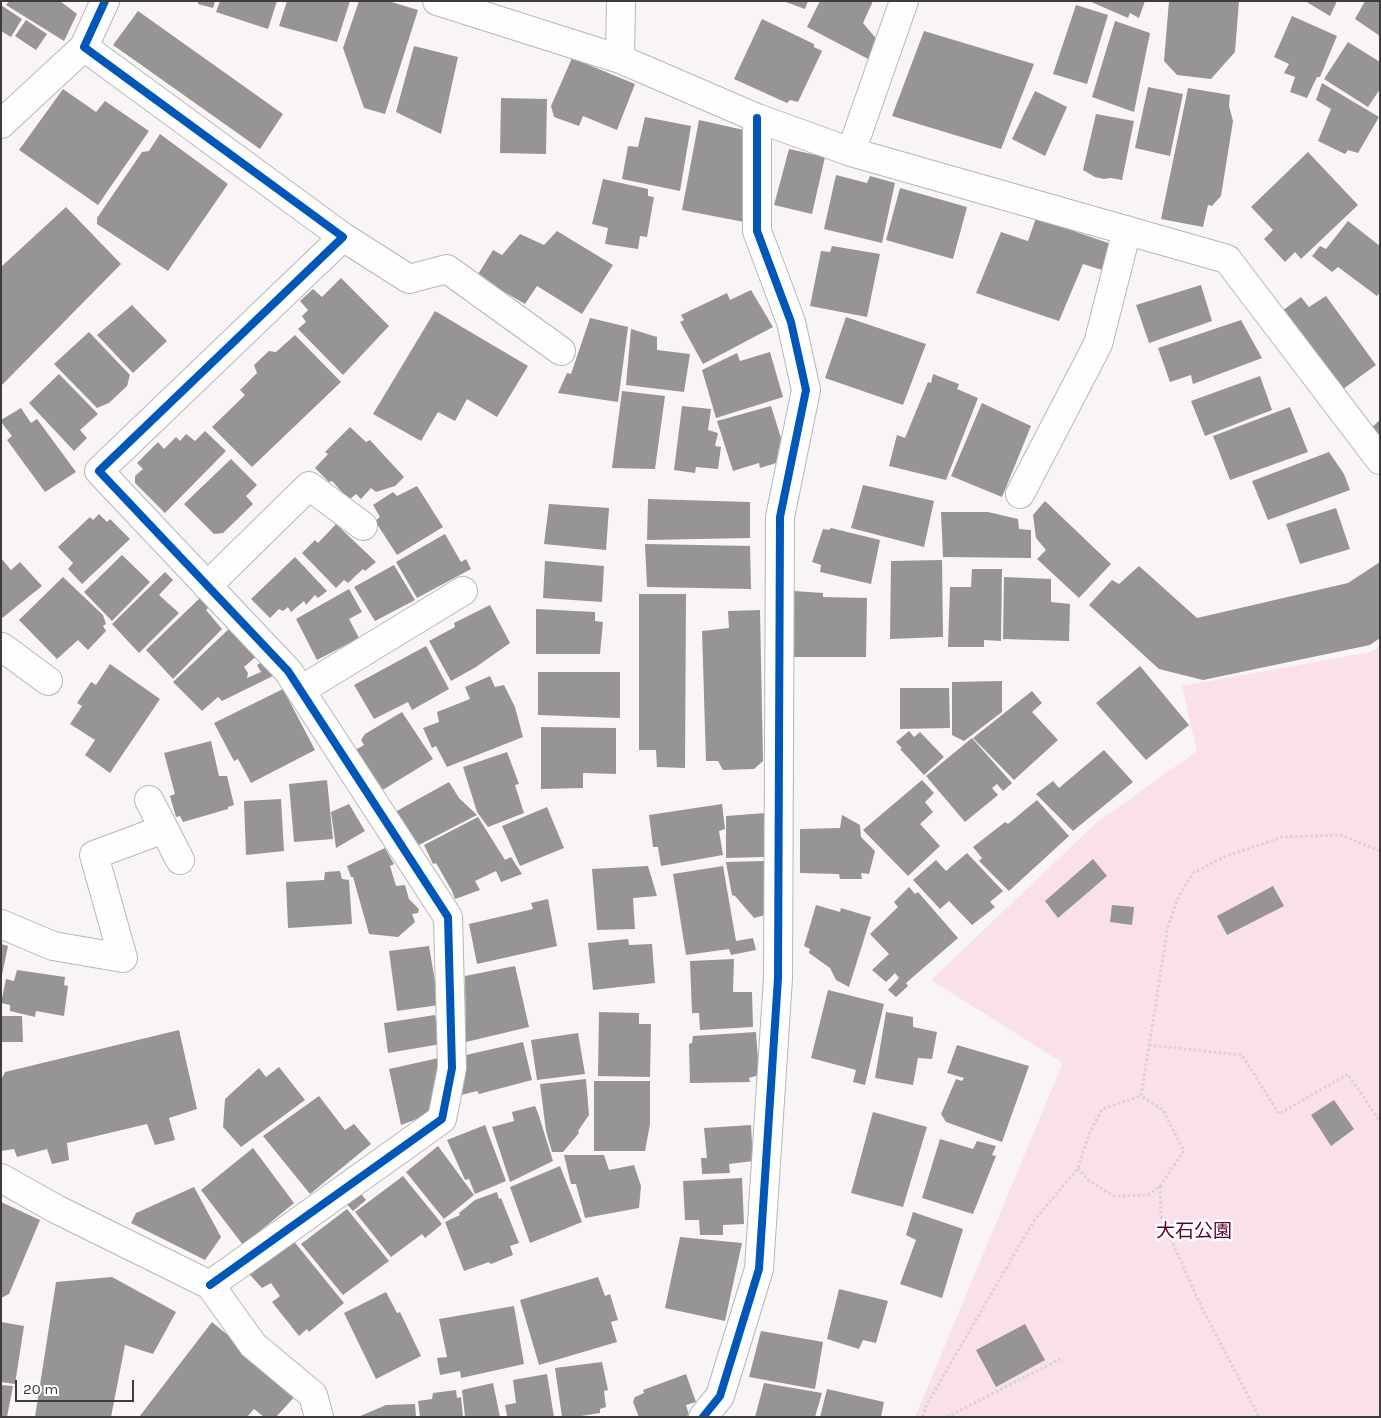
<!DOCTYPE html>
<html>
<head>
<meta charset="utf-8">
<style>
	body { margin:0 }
	#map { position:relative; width:1381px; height:1418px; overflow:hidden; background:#f9f5f7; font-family:Karla,sans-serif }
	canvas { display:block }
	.frame { position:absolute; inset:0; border:2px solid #3e3b3c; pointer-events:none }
	.scale { position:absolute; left:15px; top:1380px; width:119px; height:22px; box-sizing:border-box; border:2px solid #3e3b3c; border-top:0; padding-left:6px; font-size:15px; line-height:18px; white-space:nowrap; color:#3e3b3c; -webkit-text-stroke:4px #fff; paint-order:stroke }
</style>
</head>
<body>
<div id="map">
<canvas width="1381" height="1418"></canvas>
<div class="frame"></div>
<div class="scale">20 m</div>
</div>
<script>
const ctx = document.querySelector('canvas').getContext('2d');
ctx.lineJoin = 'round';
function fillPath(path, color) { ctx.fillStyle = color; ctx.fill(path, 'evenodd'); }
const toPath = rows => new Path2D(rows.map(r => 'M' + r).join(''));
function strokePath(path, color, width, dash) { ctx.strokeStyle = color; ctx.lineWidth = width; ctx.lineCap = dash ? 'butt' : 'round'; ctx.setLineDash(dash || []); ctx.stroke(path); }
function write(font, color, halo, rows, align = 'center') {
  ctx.font = font + ' Karla,"Noto Sans JP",sans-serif'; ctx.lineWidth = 5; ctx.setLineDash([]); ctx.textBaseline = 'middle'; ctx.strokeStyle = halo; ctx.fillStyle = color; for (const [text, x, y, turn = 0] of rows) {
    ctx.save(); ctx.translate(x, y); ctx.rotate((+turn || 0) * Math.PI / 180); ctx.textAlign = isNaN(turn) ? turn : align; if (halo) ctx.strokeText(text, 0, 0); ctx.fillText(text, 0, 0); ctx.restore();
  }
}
fillPath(toPath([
	[1380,646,1380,1417,915,1417,1063,1063,931,980,1095,824,1197,751,1182,686,1371,652]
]), '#fae0e9');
fillPath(toPath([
	[9,1,60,1,77,14,64,41,6,5],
	[198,1,215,1,213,8,198,4],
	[220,1,277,1,268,29,216,12],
	[287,1,350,1,337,42,279,26],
	[359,1,388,1,418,10,385,114,364,108,343,48],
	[783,1,808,1,805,9],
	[820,1,873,1,863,23,879,42,872,61,807,27],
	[1089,1,1145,1,1139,18,1130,13,1128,18],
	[1169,1,1239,1,1235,52,1211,79,1177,75,1164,61],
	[1305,1,1337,1,1330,16],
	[1365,1,1380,1,1380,36,1355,19],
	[1,5,22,19,11,37,1,31],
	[1076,5,1108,15,1087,84,1053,74],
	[138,11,283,114,260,149,113,45],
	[1292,16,1337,36,1320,77,1317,77,1307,98,1290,92,1295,77,1284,73,1289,64,1274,57],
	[762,19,814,44,814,47,822,51,798,102,790,100,787,103,734,79],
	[26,20,47,34,36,50,15,36],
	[1115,21,1150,33,1134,112,1092,97],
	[924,31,1034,64,1001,149,892,116],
	[1348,42,1380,62,1380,89,1368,107,1324,79],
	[414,46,458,57,441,134,396,112],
	[572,58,635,84,617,130,583,116,579,126,554,117,551,106],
	[1322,83,1379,117,1358,153,1348,150,1345,154,1318,141,1331,109,1316,100],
	[1148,87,1183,94,1170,156,1135,148],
	[1188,88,1230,95,1229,106,1233,121,1221,196,1212,206,1208,205,1203,227,1161,219],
	[63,89,96,112,105,101,149,131,98,205,19,150],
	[1035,91,1067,107,1045,156,1012,139],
	[501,98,547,99,546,154,500,153],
	[1096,114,1134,121,1122,180,1111,178,1104,179,1095,177,1083,170],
	[645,117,691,126,680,191,622,179,628,146,638,147],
	[699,120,744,130,744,222,682,210],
	[160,134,228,184,168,271,97,224,97,218,142,152,149,151],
	[789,149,825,157,812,214,774,205],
	[1308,152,1358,205,1301,259,1295,252,1285,262,1264,239,1273,230,1251,207],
	[836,175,867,183,870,176,895,183,882,243,824,229],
	[603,179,648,189,648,196,654,197,647,237,640,236,638,249,605,244,608,228,592,224],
	[900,188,967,207,953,259,886,240],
	[66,207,121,264,1,386,1,267],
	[1036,218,1114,245,1102,270,1083,264,1059,321,976,293,1001,232,1028,241],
	[1348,221,1380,246,1380,292,1377,296,1338,267,1332,272,1312,256,1320,246,1326,249],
	[557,231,613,265,582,314,537,286,525,304,477,276,493,250,502,255,520,234,544,245],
	[832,246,880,254,867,317,810,306,821,251,830,252],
	[341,278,389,326,343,375,298,329,306,322,302,316,308,310,300,301,313,289,322,297],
	[1201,285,1212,321,1149,343,1136,305],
	[751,290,773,327,703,364,680,322,684,320,681,315,727,293,730,300],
	[1326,296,1376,365,1339,392,1282,311,1301,297,1309,307],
	[132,305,167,341,133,373,97,335],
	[435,311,528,366,497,417,467,399,455,421,438,412,421,441,373,414],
	[846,317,926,344,903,405,825,378],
	[590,318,628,327,618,402,558,393,567,373,571,374],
	[1241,320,1262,358,1193,384,1191,375,1170,382,1158,348],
	[631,329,657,337,657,350,690,354,684,392,626,385],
	[89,332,130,375,127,386,109,403,97,408,54,364],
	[295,335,341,382,252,467,212,427,245,395,240,390,257,373,254,365,269,351,276,352],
	[770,352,783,397,716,418,702,370,737,353,740,361],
	[59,374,98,414,80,430,87,438,74,451,29,403],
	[933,374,959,384,957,389,978,398,946,480,889,466,897,435,905,438,928,382,931,383],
	[1260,376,1272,410,1205,436,1191,401],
	[622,391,665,396,655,469,612,468],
	[982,403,1031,426,1002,497,951,476],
	[682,406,711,409,708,430,718,433,715,446,721,447,718,469,696,467,695,473,674,470],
	[771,406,781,438,776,463,760,468,759,463,733,471,717,421],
	[1290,407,1308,452,1230,480,1213,436],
	[21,408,31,423,37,419,76,472,45,492,7,440,12,436,1,422,1,420],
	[1380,420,1380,444,1368,431],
	[350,427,366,442,370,440,404,477,395,486,376,492,371,488,361,499,356,494,349,500,332,481,329,482,315,468,328,454,325,452],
	[205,431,226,451,165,513,135,483,135,476,143,469,137,463,158,442,164,449,176,437,180,441,186,434,195,441],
	[1329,452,1344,474,1350,490,1268,520,1252,481],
	[231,459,257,485,246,496,253,504,223,533,214,534,184,504],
	[863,485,934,501,924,547,851,528],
	[417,486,443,527,397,555,375,521,380,517,373,505,393,492,397,496],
	[648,499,750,502,750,538,647,540],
	[1045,501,1111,564,1079,598,1037,559,1046,550,1036,538,1033,515],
	[549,504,609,508,606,550,544,544],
	[1336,508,1350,549,1300,564,1286,524],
	[941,512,988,512,1018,519,1019,529,1031,530,1031,558,943,557],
	[99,514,107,522,110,519,130,539,82,584,68,569,73,563,58,547,90,517,93,520],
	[336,524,376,562,365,571,363,569,348,583,344,580,336,588,302,553,315,540,318,543],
	[831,528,880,540,871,584,820,572,821,565,812,562,823,529,829,530],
	[445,534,461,562,466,559,471,569,417,598,396,562],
	[645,544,750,546,751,589,647,587],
	[122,555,150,582,112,621,84,592],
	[295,557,327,591,318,598,315,595,306,605,304,601,291,612,288,607,283,611,279,609,270,618,251,599],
	[1,558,11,570,20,562,42,586,1,619],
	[942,560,943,637,890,639,891,561],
	[545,561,604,566,602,602,543,598],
	[1380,562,1380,638,1370,645,1203,680,1159,669,1089,605,1112,580,1119,584,1139,566,1197,618,1348,583],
	[394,565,415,600,375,621,354,587],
	[972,569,1002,569,1001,641,984,640,984,647,948,647,950,587,971,587],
	[165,572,173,580,159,595,179,613,139,653,112,624],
	[63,577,103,615,106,624,103,626,106,631,88,650,78,640,57,659,19,620],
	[1004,577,1051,579,1051,602,1070,604,1069,641,1003,639],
	[349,589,362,612,349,619,359,638,317,660,296,619],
	[794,591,823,593,823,597,867,598,866,657,794,657],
	[639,594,686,594,685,768,657,767,656,750,639,750],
	[203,595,212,604,206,610,222,629,173,679,146,650],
	[490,605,510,643,476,667,451,681,429,641,455,627,454,623],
	[536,609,595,612,595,621,603,622,600,654,536,654],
	[760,610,763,761,754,769,723,770,718,761,706,761,702,631,729,628,728,611],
	[233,625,260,653,244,667,248,673,247,678,261,672,257,665,266,660,275,675,222,701,218,697,202,711,173,682],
	[426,646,449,689,412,710,408,702,374,719,354,685],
	[110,664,160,699,110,773,85,755,95,740,70,724,82,706,77,703,91,682,96,685],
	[1140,666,1189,725,1146,760,1096,703],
	[538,672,620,672,620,718,538,715],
	[490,676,495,687,504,685,515,707,523,737,447,767,436,746,432,748,423,728,439,722,437,712,470,699,465,687],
	[1002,681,1002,712,964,741,952,735,952,682],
	[900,688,949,688,950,728,900,729],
	[283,689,315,750,251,783,238,759,234,761,214,723],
	[1032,691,1042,703,1032,712,1058,740,1014,780,973,738],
	[402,712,433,759,376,794,352,752,364,745,361,740,365,734],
	[541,727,616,728,616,774,583,773,583,788,541,789],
	[909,731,914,737,920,732,944,757,924,775,900,749,902,748,896,742],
	[972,738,1012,783,1003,791,997,784,992,788,998,795,965,822,926,776],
	[211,741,219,776,227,776,234,805,228,807,228,809,183,822,180,816,176,817,170,796,175,794,164,753],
	[1104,750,1133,782,1073,831,1036,794,1053,781,1059,788],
	[507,752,519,784,515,785,524,813,488,827,477,812,463,767],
	[327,780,333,839,294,842,289,784],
	[922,780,934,793,925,802,933,812,920,824,940,846,908,876,863,830],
	[449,782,459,798,477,815,417,846,395,812],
	[281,799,284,851,246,855,244,801],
	[1037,800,1069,836,1009,891,979,861,982,858,973,847,1005,822,1008,824],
	[349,804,365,831,336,848,331,812],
	[722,804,725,829,719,831,723,855,661,866,658,847,653,847,649,815],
	[547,807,564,848,520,866,502,826],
	[765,813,764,857,726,858,726,816],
	[842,815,860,825,861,837,875,851,869,874,861,873,862,879,840,879,839,874,800,873,800,829,840,828],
	[478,817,505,860,511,857,522,874,501,882,496,871,475,881,480,890,455,899,452,891,436,863,433,864,424,845],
	[385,848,394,864,390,866,396,886,405,885,409,899,419,909,418,913,412,914,415,922,398,937,369,934,353,877,351,877,347,866],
	[967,853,1003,891,990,902,995,907,972,925,949,901,940,909,913,880,936,860,946,871],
	[1093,859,1107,876,1058,918,1045,901],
	[764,861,765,915,754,918,735,896,732,895,726,862],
	[648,866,657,896,633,898,635,929,597,930,592,869],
	[723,866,736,941,753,938,756,950,731,955,729,949,686,955,673,874],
	[340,871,342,879,349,880,352,924,288,928,286,882,324,880,325,872],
	[1273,886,1284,906,1227,935,1217,916],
	[909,887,915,894,918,892,958,938,906,983,908,986,896,997,888,990,899,978,895,973,886,982,872,970,889,954,870,934,898,907,894,902],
	[548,899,557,946,477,964,469,924,533,909,531,903],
	[816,905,840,912,841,908,871,917,849,987,836,980,830,968,809,953,810,949,804,946],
	[1112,905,1134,907,1132,925,1110,922],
	[628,939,629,945,652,944,655,983,593,990,588,943],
	[1,944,8,946,2,975,1,975],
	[429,946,439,1005,397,1011,389,951],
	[734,959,733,992,752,992,753,1027,700,1030,699,1013,692,1013,690,961],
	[515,966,529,1027,466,1042,465,976],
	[17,970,65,977,64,985,68,986,64,1016,36,1011,35,1017,10,1011,10,1005,1,1003,6,979,14,981],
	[828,990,884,1004,865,1085,853,1082,856,1070,811,1058],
	[599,1012,639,1013,639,1024,651,1024,650,1077,598,1076],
	[886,1012,913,1017,913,1027,937,1032,932,1059,918,1058,913,1085,875,1078],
	[435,1015,441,1044,388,1053,384,1023],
	[1,1016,22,1016,23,1042,1,1042],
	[179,1030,197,1109,169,1118,175,1140,155,1145,147,1124,67,1143,69,1160,52,1164,47,1149,17,1157,14,1149,1,1151,1,1080,5,1072],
	[756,1032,759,1075,749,1078,750,1082,690,1083,689,1044,692,1043,693,1036],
	[578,1033,585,1074,537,1080,531,1040],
	[523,1042,532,1080,479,1094,477,1091,461,1095,466,1055],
	[957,1045,1029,1066,1002,1142,946,1122,941,1114,956,1079,962,1081,964,1078,947,1073],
	[443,1057,433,1113,401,1125,389,1069],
	[279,1067,305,1100,241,1147,223,1127,225,1099,259,1068,266,1077],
	[586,1079,589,1115,578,1131,579,1133,563,1152,552,1152,546,1131,540,1084],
	[594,1081,650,1081,650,1124,645,1151,594,1151],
	[319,1096,345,1130,354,1124,371,1144,310,1194,263,1136],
	[1334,1100,1354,1129,1331,1146,1311,1115],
	[535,1106,538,1113,553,1161,510,1182,492,1127,514,1121,512,1112],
	[873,1112,927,1127,903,1207,851,1193],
	[485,1125,506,1181,475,1194,469,1179,465,1180,447,1140],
	[751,1125,753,1161,729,1164,730,1173,702,1174,701,1158,707,1158,704,1128],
	[940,1139,973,1149,977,1141,996,1146,992,1155,996,1156,973,1214,922,1198],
	[438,1146,474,1195,444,1219,406,1172],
	[253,1148,294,1203,243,1245,201,1190],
	[564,1155,604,1155,609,1170,634,1165,641,1186,639,1208,585,1218,576,1184,571,1184],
	[560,1166,582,1222,530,1243,510,1187],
	[403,1176,442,1224,425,1238,422,1234,391,1257,355,1212],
	[742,1178,744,1224,723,1225,723,1235,700,1235,699,1220,685,1220,683,1181],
	[194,1187,221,1237,205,1260,131,1223,136,1213],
	[357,1189,366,1200,353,1211,343,1200],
	[497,1192,499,1199,501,1198,519,1243,510,1246,513,1255,491,1264,489,1262,464,1271,445,1222,460,1215,459,1213,475,1200],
	[1,1202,40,1220,9,1294,1,1298],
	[347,1209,389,1261,343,1295,301,1244],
	[913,1212,963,1229,942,1298,900,1284,916,1240,906,1235],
	[680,1237,742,1243,725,1321,665,1308],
	[292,1239,344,1303,309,1332,307,1329,299,1336,272,1302,280,1296,271,1283,262,1288,250,1275,257,1264],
	[112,1277,176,1312,153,1354,125,1345,111,1417,35,1417,56,1282],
	[598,1277,605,1296,610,1294,618,1320,611,1322,617,1342,539,1365,520,1300],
	[839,1289,888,1301,876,1343,863,1340,859,1349,827,1339],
	[386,1292,397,1313,400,1312,421,1356,376,1379,344,1313],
	[514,1306,524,1364,461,1378,460,1371,440,1375,437,1358,447,1357,439,1319],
	[1,1322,24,1326,15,1384,1,1382],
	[212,1322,298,1393,276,1417,264,1417,254,1409,247,1417,139,1417],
	[1025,1324,1045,1360,996,1387,976,1350],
	[761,1331,823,1342,815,1389,749,1377],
	[602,1362,608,1390,604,1391,606,1407,600,1409,600,1413,575,1417,562,1417,555,1368],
	[547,1374,554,1417,507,1416,505,1405,516,1403,513,1380],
	[686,1374,696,1402,686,1405,689,1415,684,1417,639,1417,633,1402,635,1397,644,1393,643,1390],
	[493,1383,500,1417,465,1417,462,1390],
	[764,1383,822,1393,815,1417,755,1417],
	[1,1385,13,1386,7,1417,1,1417],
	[827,1389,884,1402,881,1417,820,1417],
	[456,1390,457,1398,461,1397,463,1417,420,1417,418,1401,432,1399,433,1393],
	[415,1404,416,1417,358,1417,386,1405]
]), '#979495');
const street = toPath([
	[105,1,84,47,343,237,99,471,288,671,448,917,452,1068,442,1119,210,1285],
	[437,1,620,59,757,118,851,152,1227,259,1380,460],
	[620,59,621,1],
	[1,124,84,47],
	[851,152,904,1],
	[343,237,409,279,447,269,561,351],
	[1020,494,1098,344,1127,230],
	[207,586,309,486,363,526],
	[1,648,2,647,48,681],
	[301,690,463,591],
	[149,800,180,860],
	[1,924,53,946,123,958,94,855,164,829],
	[1,1178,56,1209,210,1285,253,1345,313,1395,319,1417],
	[703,1417,720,1396,759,1269,778,978,780,517,806,390,791,322,757,231,757,118]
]);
strokePath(street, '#b9b6b8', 30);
strokePath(toPath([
	[1149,1045,1242,1055,1279,1114,1348,1074,1380,1122],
	[1078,1168,1088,1180,1114,1196,1148,1195,1160,1186,1184,1151,1163,1110,1141,1096],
	[1160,1186,1161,1217,1201,1306,1259,1417],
	[923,1417,926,1406,1033,1222,1078,1168,1089,1134,1102,1109,1141,1096,1168,926,1179,896,1193,873,1224,857,1282,837,1341,835,1380,851],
	[947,1417,1062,1358]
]), '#d5d4d4', 3, [2.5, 2.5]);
strokePath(street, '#fefefe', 28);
strokePath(toPath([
	[105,1,84,47,343,237,99,471,288,671,448,917,452,1068,442,1119,210,1285],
	[703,1417,720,1396,759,1269,778,978,780,517,806,390,791,322,757,231,757,118]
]), '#0057b8', 8);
write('19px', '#590231', '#fff', [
	["大石公園",1194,1232]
]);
</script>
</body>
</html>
